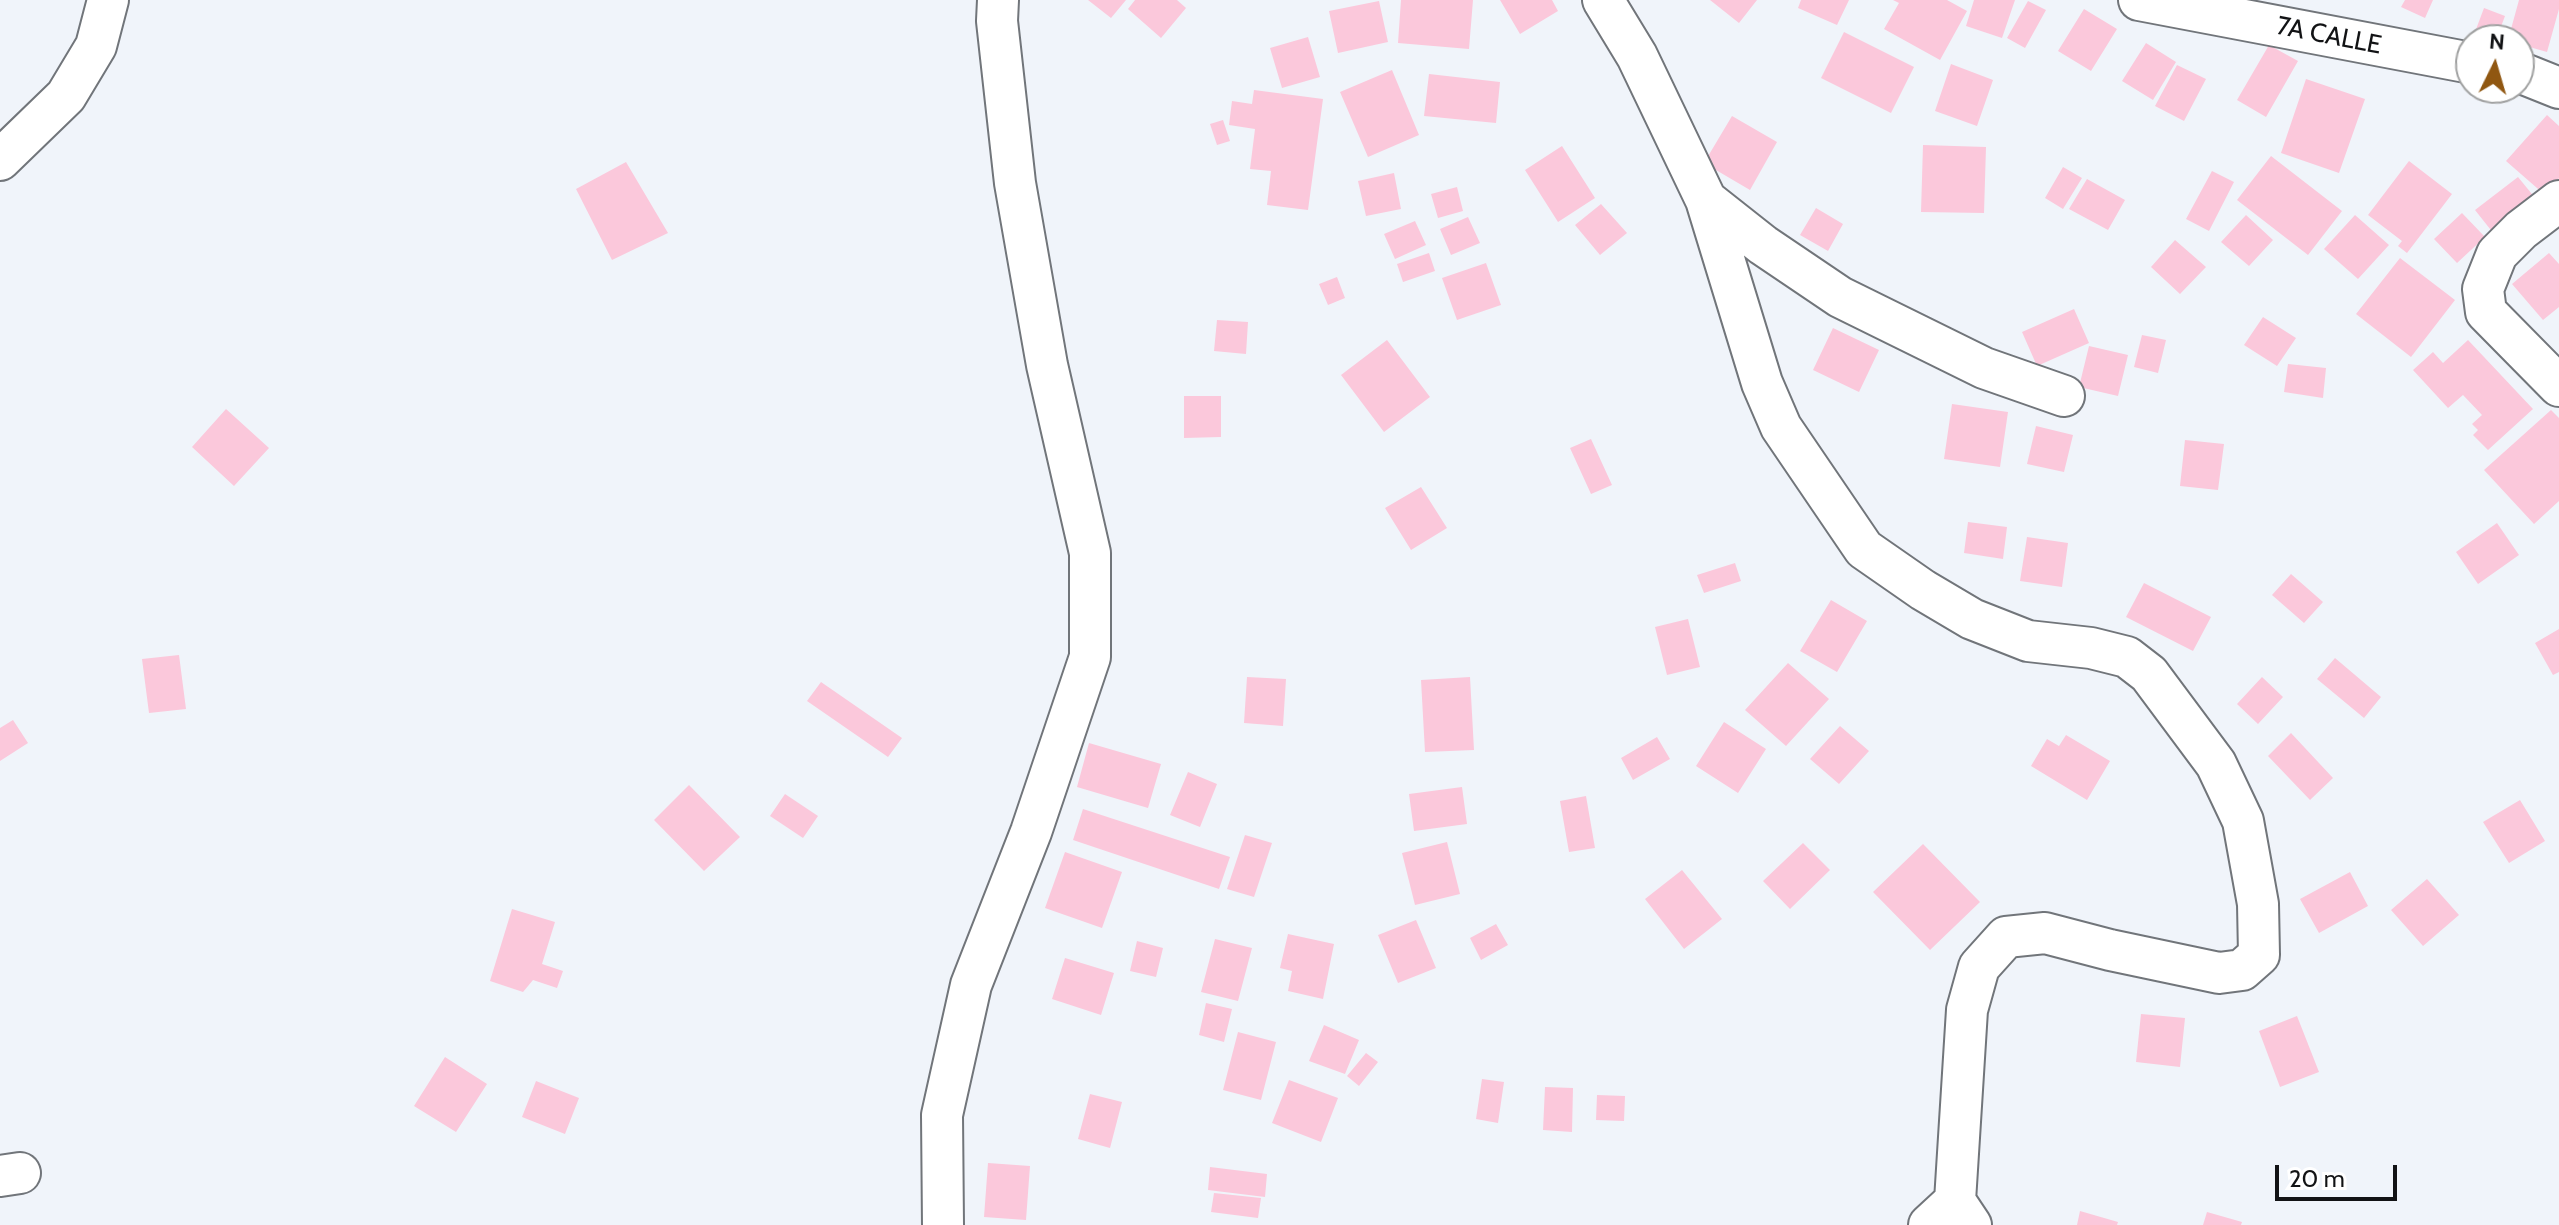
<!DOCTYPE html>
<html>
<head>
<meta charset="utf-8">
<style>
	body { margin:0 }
	#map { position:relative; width:2559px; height:1225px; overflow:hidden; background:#f0f4fa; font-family:Cabin,sans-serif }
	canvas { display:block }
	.north { position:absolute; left:2455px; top:24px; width:80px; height:80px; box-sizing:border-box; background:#fff; border:2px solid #a0a1a1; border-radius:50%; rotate:5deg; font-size:22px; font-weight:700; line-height:32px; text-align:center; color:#121315 }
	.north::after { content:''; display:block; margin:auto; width:28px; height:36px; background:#905711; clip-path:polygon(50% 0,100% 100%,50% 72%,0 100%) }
	.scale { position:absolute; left:2275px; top:1165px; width:122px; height:36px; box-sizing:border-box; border:4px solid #121315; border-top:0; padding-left:10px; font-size:24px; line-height:28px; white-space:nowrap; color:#121315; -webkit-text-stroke:6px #fff; paint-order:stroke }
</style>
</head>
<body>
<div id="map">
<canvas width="2559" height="1225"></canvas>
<div class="north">N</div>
<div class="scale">20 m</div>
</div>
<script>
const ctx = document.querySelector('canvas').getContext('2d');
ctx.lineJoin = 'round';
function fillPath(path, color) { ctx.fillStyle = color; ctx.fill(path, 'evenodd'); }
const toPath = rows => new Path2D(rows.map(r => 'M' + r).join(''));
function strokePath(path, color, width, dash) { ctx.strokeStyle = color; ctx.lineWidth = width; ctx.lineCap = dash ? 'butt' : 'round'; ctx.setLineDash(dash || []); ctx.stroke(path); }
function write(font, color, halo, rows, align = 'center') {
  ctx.font = font + ' Cabin,sans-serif'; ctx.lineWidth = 8; ctx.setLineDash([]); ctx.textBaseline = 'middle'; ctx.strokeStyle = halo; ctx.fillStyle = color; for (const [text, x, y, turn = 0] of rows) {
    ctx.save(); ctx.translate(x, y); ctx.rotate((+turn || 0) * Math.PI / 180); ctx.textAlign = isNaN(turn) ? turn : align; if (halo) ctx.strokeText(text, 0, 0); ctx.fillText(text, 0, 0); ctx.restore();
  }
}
fillPath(toPath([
	[1088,0,1126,0,1111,18],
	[1135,0,1177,0,1186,8,1161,38,1128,9],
	[1401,0,1473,0,1469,49,1398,43],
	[1500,0,1552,0,1558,11,1520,34],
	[1710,0,1757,0,1739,23],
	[1801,0,1849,0,1837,25,1798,8],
	[1893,0,1947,0,1967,11,1940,60,1884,29,1899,3],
	[1974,0,2015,0,2002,38,1966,26],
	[2405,0,2433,0,2425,18,2401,7],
	[2519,0,2559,0,2559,9,2547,52,2519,44,2519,40,2508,40],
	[1379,1,1388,42,1338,53,1329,11],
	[2028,1,2046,10,2025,48,2007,38],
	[2484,8,2505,16,2496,40,2472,40],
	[2084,9,2117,29,2091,71,2058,51],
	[1844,32,1914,67,1891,113,1821,78],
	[1308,37,1320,77,1282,88,1270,48],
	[2146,43,2176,62,2153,100,2122,81],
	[2269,45,2298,61,2266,117,2237,100],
	[1951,64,1993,80,1977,126,1935,111],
	[2177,65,2206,79,2184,121,2155,106],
	[1392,70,1419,135,1368,157,1340,92],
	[1429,74,1500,82,1496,123,1424,116],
	[2306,79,2365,99,2339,173,2281,153],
	[1254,90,1323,99,1308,210,1267,205,1271,171,1250,169,1255,129,1229,125,1232,101,1252,104],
	[2547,115,2559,126,2559,178,2545,195,2506,161],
	[1732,116,1777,142,1750,190,1704,163],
	[1223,120,1230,141,1217,145,1210,124],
	[1923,145,1986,147,1984,213,1921,212],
	[1562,146,1595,198,1558,222,1525,170],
	[2271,156,2342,211,2308,255,2237,200],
	[2409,161,2452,194,2407,253,2398,246,2402,241,2368,215],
	[626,162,668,233,612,260,576,189],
	[2063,167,2082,178,2063,209,2045,198],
	[2212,171,2234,182,2209,231,2186,219],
	[1394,173,1401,209,1366,216,1358,181],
	[2518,177,2536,199,2494,234,2475,210],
	[2087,179,2125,200,2108,230,2069,209],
	[1457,187,1463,211,1438,218,1431,194],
	[1601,204,1627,233,1600,255,1575,225],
	[1816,208,1843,224,1828,251,1800,235],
	[2462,213,2485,237,2457,263,2434,239],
	[2246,215,2273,240,2249,266,2221,242],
	[2355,215,2389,245,2358,279,2324,249],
	[1468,217,1480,243,1451,255,1440,229],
	[1415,221,1426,245,1395,259,1384,234],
	[2175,240,2206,267,2180,294,2151,267],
	[1429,253,1435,271,1403,282,1397,264],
	[2549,253,2559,264,2559,307,2543,320,2512,284],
	[2400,258,2455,300,2411,357,2356,314],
	[1486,263,1501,305,1457,320,1442,278],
	[1337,277,1345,298,1328,305,1319,284],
	[2074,309,2089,343,2037,366,2022,332],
	[2263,317,2296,338,2277,366,2244,345],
	[1217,320,1248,322,1246,354,1214,351],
	[1833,328,1879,350,1859,392,1813,370],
	[2142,335,2166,340,2158,373,2134,367],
	[1387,340,1430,397,1384,432,1341,375],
	[2468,340,2533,409,2488,450,2473,435,2478,430,2472,424,2482,415,2463,395,2448,408,2413,370,2433,352,2443,363],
	[2089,346,2128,355,2118,396,2079,387],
	[2288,364,2326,368,2323,398,2284,392],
	[1184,396,1221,396,1221,437,1184,438],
	[1952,404,2008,412,2000,467,1944,459],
	[226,409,269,448,234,486,192,447],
	[2551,410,2559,418,2559,501,2534,524,2484,470],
	[2036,426,2073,435,2064,472,2027,464],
	[1591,439,1612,485,1591,494,1570,448],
	[2185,440,2224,444,2218,490,2180,486],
	[1421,487,1447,528,1411,550,1385,508],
	[1968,522,2007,527,2003,559,1964,553],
	[2497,523,2519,555,2478,584,2456,552],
	[2027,537,2068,543,2062,587,2020,581],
	[1735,563,1741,581,1704,593,1697,575],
	[2291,574,2323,602,2304,623,2272,595],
	[2144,583,2211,617,2193,651,2126,617],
	[1831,600,1867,621,1837,672,1800,651],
	[1688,619,1700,667,1667,675,1655,627],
	[2559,629,2559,672,2553,675,2535,643],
	[179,655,186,709,149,713,142,659],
	[2335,658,2381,697,2364,718,2317,679],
	[1788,663,1829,699,1786,746,1745,710],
	[1247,677,1286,679,1283,726,1244,723],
	[1470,677,1474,750,1425,752,1421,680],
	[2262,677,2283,697,2258,724,2237,704],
	[821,682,902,738,888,757,807,701],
	[13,720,28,743,0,761,0,728],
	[1724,722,1766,749,1738,793,1696,766],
	[1840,726,1869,751,1839,784,1810,759],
	[2291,733,2333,778,2310,800,2268,756],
	[2066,735,2110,761,2087,800,2031,766,2047,739,2059,746],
	[1657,737,1670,759,1633,780,1621,758],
	[1089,743,1161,764,1148,808,1077,787],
	[1188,772,1217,784,1200,827,1170,815],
	[689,785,740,837,704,871,654,820],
	[1462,787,1467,824,1414,831,1409,794],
	[785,794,818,816,803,838,770,816],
	[1586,796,1595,848,1569,852,1560,801],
	[2520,800,2545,841,2509,863,2483,822],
	[1083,809,1230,857,1219,889,1073,840],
	[1245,835,1272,843,1254,897,1227,889],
	[1447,842,1460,894,1415,905,1402,853],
	[1803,843,1830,870,1790,909,1763,881],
	[1923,844,1980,902,1930,950,1873,892],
	[1065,852,1122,872,1102,928,1045,908],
	[1682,870,1722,919,1684,949,1645,899],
	[2350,872,2368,906,2319,933,2300,899],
	[2427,879,2459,915,2423,946,2391,910],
	[512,909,555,922,542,964,563,971,557,988,533,980,523,992,490,981],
	[1416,920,1436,968,1398,983,1378,935],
	[1496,924,1508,945,1481,960,1470,938],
	[1288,934,1334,944,1323,999,1288,991,1292,971,1280,968],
	[1215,939,1252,948,1238,1001,1201,992],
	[1137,941,1163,948,1156,977,1130,971],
	[1065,958,1114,973,1101,1015,1052,999],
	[1206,1003,1232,1009,1224,1042,1199,1035],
	[2141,1014,2185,1018,2180,1067,2136,1062],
	[2297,1016,2319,1072,2280,1087,2259,1031],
	[1324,1025,1359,1040,1345,1074,1309,1061],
	[1238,1032,1276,1042,1261,1100,1223,1090],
	[1366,1053,1378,1062,1359,1086,1347,1076],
	[445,1057,487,1084,456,1132,414,1106],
	[1482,1079,1504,1082,1498,1123,1476,1119],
	[1289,1080,1338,1098,1321,1142,1272,1123],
	[536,1081,579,1098,565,1134,522,1117],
	[1545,1087,1573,1088,1572,1132,1543,1130],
	[1090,1094,1122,1102,1110,1148,1078,1139],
	[1597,1095,1625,1096,1624,1121,1596,1120],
	[988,1163,1030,1166,1026,1220,984,1217],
	[1210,1167,1267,1174,1265,1197,1208,1190],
	[1214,1193,1261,1198,1258,1218,1211,1212],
	[2080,1211,2118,1222,2117,1225,2077,1225],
	[2207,1212,2242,1222,2241,1225,2203,1225]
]), '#fbc8db');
const street = toPath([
	[1603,0,1637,56,1706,200,1762,383,1781,427,1864,549,1923,590,1972,619,2028,641,2091,648,2127,657,2149,674,2216,764,2243,821,2258,904,2259,955,2242,970,2219,973,2110,950,2045,933,2006,937,1979,967,1967,1010,1955,1201,1971,1225],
	[2139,0,2471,63],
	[2519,72,2559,88],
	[0,160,66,96,96,46,108,0],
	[1706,200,1763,245,1840,297,1984,368,2064,396],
	[2559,201,2521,230,2497,254,2483,289,2486,312,2559,386],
	[0,1176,20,1173],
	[943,1225,942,1115,971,985,1031,832,1090,657,1090,553,1047,365,1015,183,997,21,998,0],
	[1929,1225,1955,1201]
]);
strokePath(street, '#71757a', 44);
strokePath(street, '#fff', 40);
write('26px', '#121315', '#fff', [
	["7A CALLE",2329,36,11]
]);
</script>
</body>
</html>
